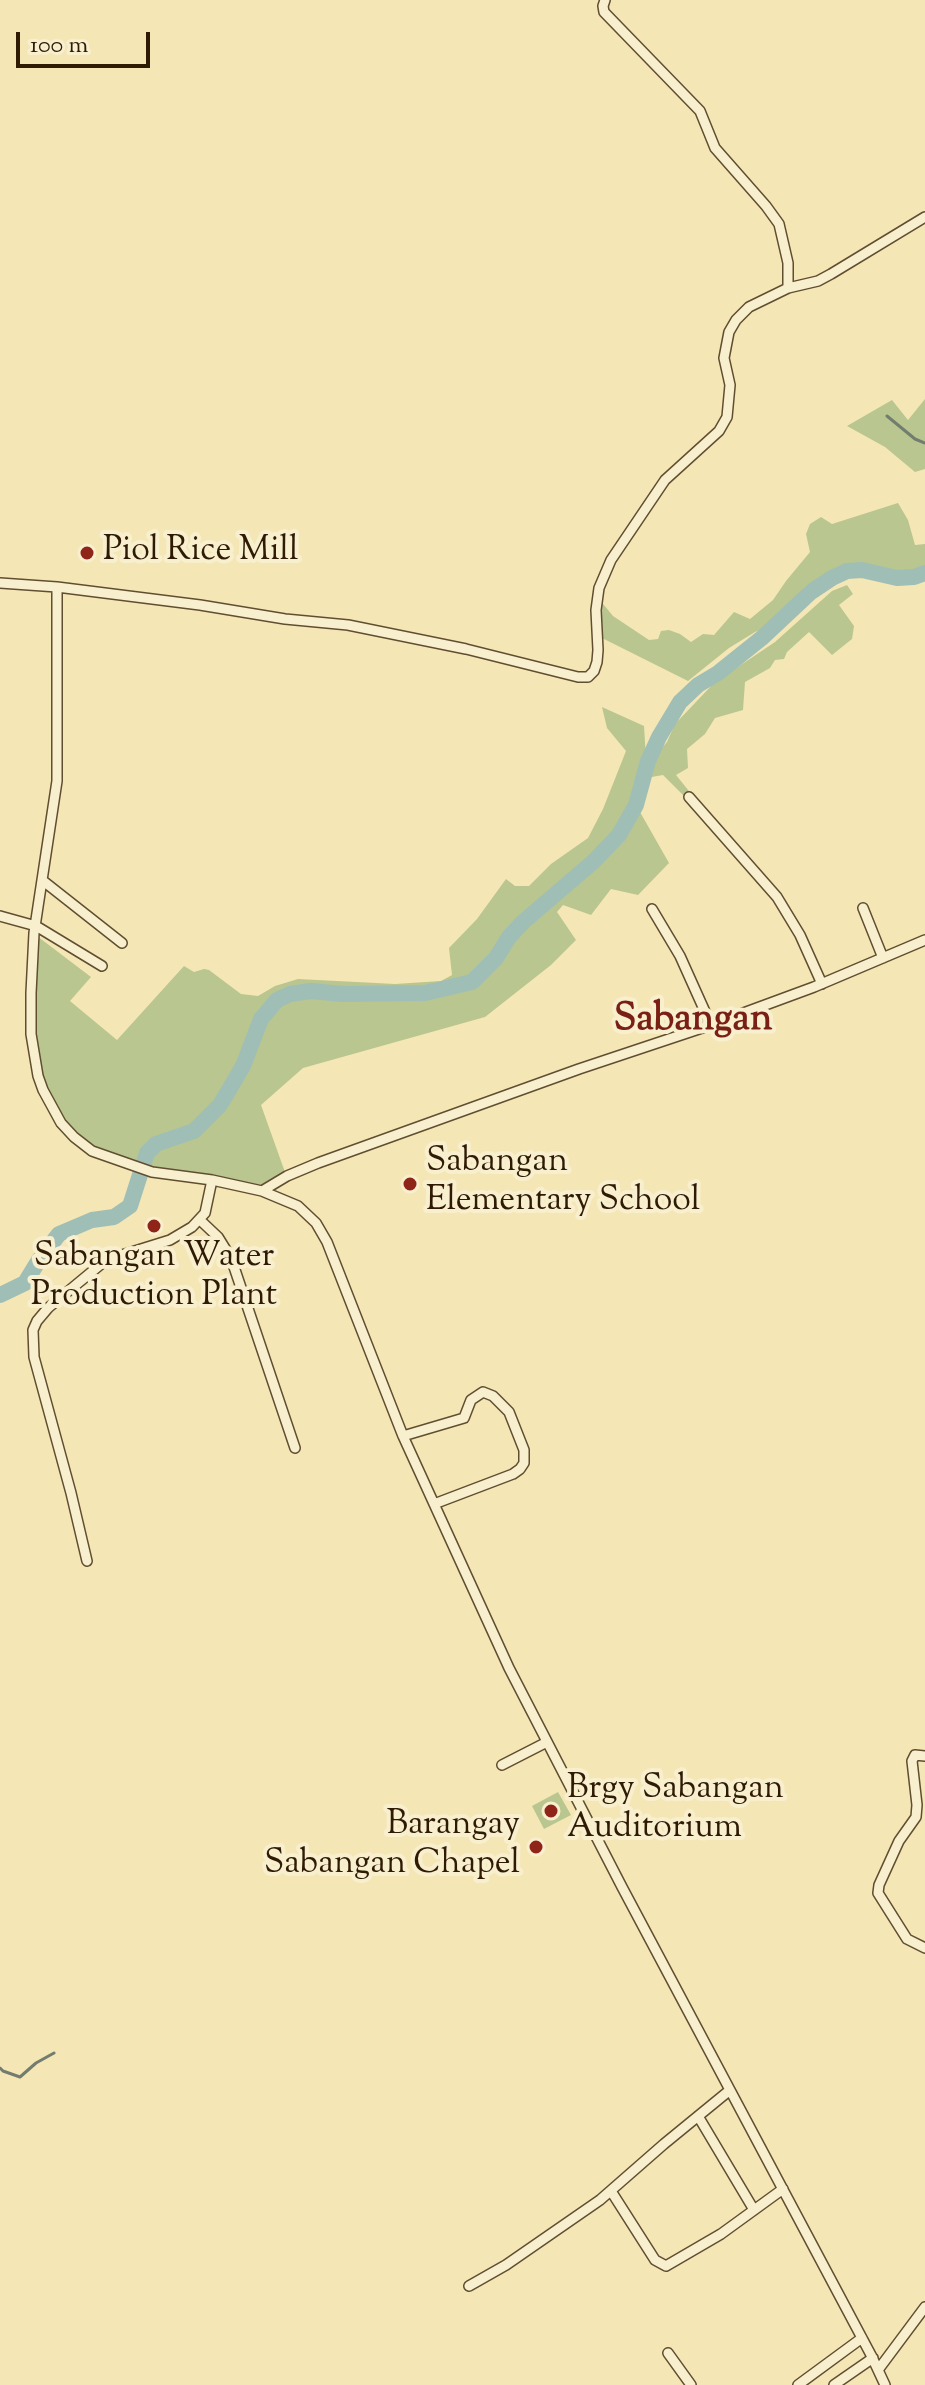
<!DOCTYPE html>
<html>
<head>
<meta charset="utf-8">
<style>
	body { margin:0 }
	#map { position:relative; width:925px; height:2385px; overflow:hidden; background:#f5e6b5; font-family:"Sorts Mill Goudy",serif }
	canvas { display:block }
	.scale { position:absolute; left:16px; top:32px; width:134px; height:36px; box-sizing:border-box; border:4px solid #2f1b04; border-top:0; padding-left:10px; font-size:24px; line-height:28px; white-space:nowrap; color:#2f1b04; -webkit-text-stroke:6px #f8efcf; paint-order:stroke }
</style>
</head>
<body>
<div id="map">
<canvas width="925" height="2385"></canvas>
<div class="scale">100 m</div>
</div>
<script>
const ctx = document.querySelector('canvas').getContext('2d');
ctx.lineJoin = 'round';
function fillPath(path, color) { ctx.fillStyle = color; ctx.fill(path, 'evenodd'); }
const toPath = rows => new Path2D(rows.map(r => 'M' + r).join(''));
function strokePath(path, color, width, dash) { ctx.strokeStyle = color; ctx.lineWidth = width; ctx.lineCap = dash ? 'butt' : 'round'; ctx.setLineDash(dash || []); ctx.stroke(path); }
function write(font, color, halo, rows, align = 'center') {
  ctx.font = font + ' "Sorts Mill Goudy",serif'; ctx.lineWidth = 8; ctx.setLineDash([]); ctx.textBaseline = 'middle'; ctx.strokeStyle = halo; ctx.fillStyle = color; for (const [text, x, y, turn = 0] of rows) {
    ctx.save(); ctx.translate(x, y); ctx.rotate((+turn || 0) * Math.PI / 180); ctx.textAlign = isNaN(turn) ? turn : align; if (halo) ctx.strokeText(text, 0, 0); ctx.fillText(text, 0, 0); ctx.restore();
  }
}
fillPath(toPath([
	[925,399,925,469,915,472,885,447,847,426,892,400,908,420],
	[898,503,908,520,915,545,925,544,925,573,915,578,901,575,877,566,864,565,845,567,826,574,805,587,773,625,755,632,729,648,688,681,594,634,599,599,613,616,649,640,658,639,661,631,669,630,680,634,691,642,703,634,714,635,734,612,750,619,773,600,786,581,810,552,806,534,810,524,821,517,832,524],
	[847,585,853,594,839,605,854,626,852,639,832,655,809,632,787,652,784,659,775,660,770,668,745,682,743,710,715,718,705,734,687,749,688,768,676,775,701,806,697,809,663,775,646,778,636,805,669,863,638,895,611,889,591,915,563,905,557,912,576,940,551,965,485,1017,303,1068,261,1105,286,1175,255,1192,214,1186,103,1159,50,1113,34,1046,37,936,91,977,70,1001,117,1040,184,966,194,972,204,969,209,970,241,994,258,996,275,986,298,979,395,984,441,981,452,975,449,948,477,919,506,879,515,886,529,886,551,864,588,838,603,809,626,751,607,728,602,707,644,726,647,775,652,759,667,742,675,724,714,683,775,642,832,591],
	[558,1792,571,1815,544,1829,532,1806]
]), '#bac68f');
strokePath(toPath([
	[887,416,915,439,925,443],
	[0,2068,3,2071,20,2077,36,2063,54,2053]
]), '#727d6f', 3);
strokePath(toPath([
	[0,1295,25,1283,39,1260,59,1234,92,1220,114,1217,130,1206,147,1153,156,1144,194,1131,220,1105,243,1066,261,1019,277,1000,290,994,311,991,343,994,425,993,472,982,496,958,509,937,523,922,593,862,619,835,636,805,648,761,659,737,680,702,698,685,718,673,763,637,811,592,832,578,847,571,862,570,897,578,914,577,925,573]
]), '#9fbeb6', 16);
const minor = toPath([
	[605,0,603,6,604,12,700,111,715,148,766,206,779,224,788,263,788,288],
	[0,583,57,587,200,605,285,619,348,625,466,649,578,677,588,677,594,671,597,662,598,650,596,610,599,588,611,560,665,480,719,431,727,417,730,385,724,358,729,332,736,320,749,307,788,288,818,281,831,274,925,217],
	[57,587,57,781,34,933,31,993,31,1034,38,1076,43,1090,61,1123,74,1137,92,1151,152,1172,212,1180,262,1191,298,1206,316,1223,327,1242,403,1436,509,1668,622,1887,871,2355,885,2385],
	[689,797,777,897,800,935,822,984],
	[42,880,122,943],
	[863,908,883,958],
	[652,909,680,956,711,1025],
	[0,916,36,926,102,966],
	[262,1191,287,1176,318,1163,579,1069,711,1025,814,987,925,940],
	[200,1220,218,1237,231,1258,295,1448],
	[403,1436,464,1418,471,1400,483,1392,493,1396,509,1412,524,1450,524,1463,520,1469,513,1474,434,1504],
	[87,1561,71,1493,34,1357,33,1330,37,1321,48,1308,106,1260,170,1240,192,1227,205,1213,212,1180],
	[925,1756,915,1755,912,1761,917,1805,916,1817,899,1841,879,1885,878,1893,907,1939,925,1948],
	[502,1765,547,1742],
	[698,2116,754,2210],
	[611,2191,655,2260,666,2266,721,2234,783,2189],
	[469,2286,506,2265,600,2200,664,2144,730,2090],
	[668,2353,691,2385],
	[878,2370,925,2307],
	[798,2385,862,2338],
	[834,2385,873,2358]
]);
strokePath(minor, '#604e30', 12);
strokePath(minor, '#f8efcf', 9);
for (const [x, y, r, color] of [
	[87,553,8,"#8f2418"],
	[410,1184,8,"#8f2418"],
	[154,1226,8,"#8f2418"],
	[551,1811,8,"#8f2418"],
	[536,1847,8,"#8f2418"]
]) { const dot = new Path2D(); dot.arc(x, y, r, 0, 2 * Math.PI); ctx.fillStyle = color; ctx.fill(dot); strokePath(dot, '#f8efcf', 3); }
write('34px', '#2f1b04', '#f8efcf', [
	["Piol Rice Mill",103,553],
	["Sabangan",426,1164],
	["Elementary School",426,1203],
	["Sabangan Water",154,1259,"center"],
	["Production Plant",154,1298,"center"],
	["Brgy Sabangan",567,1791],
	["Auditorium",567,1830],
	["Barangay",520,1827,"right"],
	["Sabangan Chapel",520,1866,"right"]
], 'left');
write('bold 38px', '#7a1f14', '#f8efcf', [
	["Sabangan",693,1023]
]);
</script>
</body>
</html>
